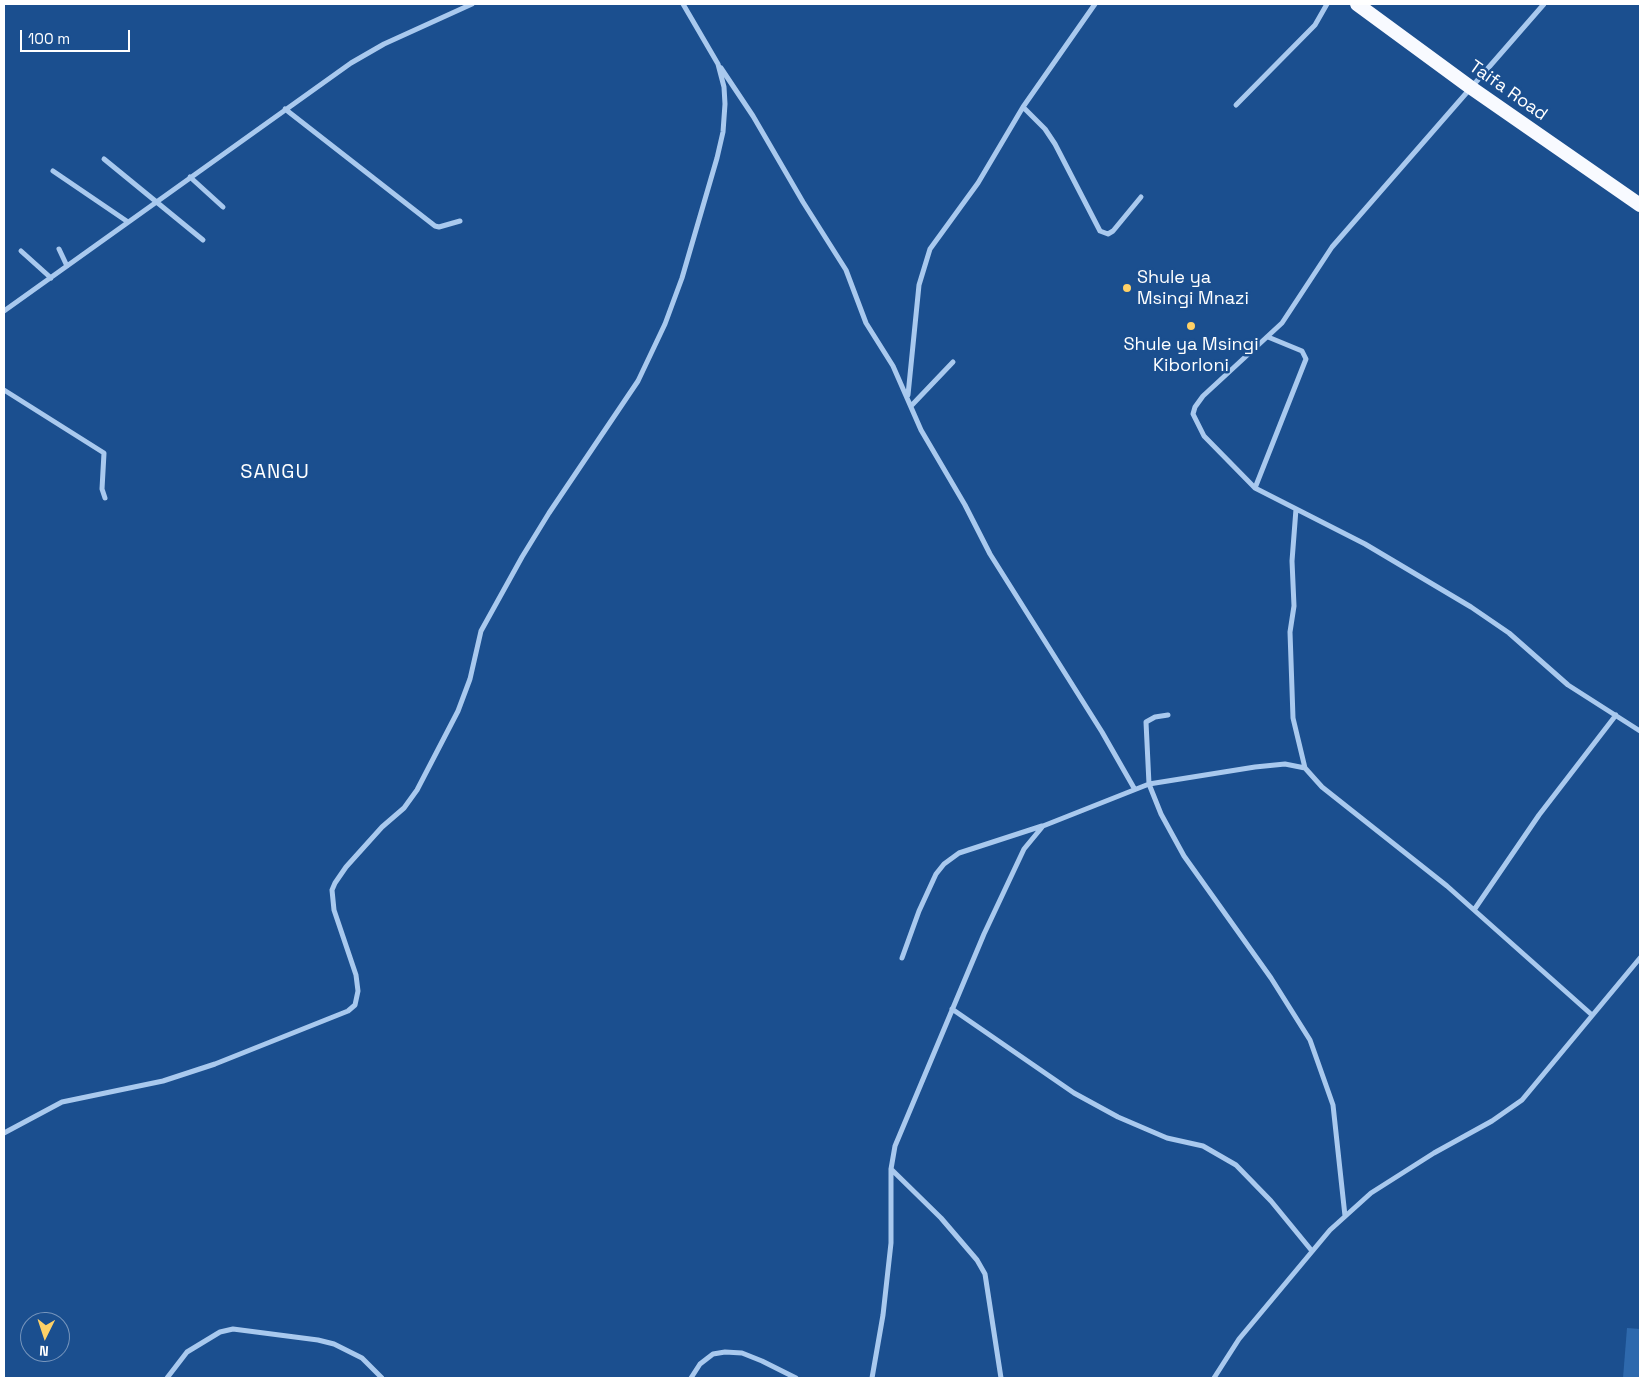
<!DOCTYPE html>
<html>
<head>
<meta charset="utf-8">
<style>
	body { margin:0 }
	#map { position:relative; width:1644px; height:1382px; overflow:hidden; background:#1b4f8f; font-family:"Space Grotesk",sans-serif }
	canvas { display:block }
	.frame { position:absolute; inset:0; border:5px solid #fff; pointer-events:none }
	.north { position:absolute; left:20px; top:1312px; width:50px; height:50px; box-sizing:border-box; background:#1b4f8f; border:1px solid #7695bc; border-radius:50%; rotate:184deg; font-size:14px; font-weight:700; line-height:20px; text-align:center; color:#fff }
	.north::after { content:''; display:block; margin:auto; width:18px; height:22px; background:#ffd166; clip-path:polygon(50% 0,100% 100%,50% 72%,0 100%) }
	.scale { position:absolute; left:20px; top:30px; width:110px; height:22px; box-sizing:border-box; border:2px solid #fff; border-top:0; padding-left:6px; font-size:15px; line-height:18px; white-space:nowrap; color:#fff; -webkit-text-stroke:4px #1b4f8f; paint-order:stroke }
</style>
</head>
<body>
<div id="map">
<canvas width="1644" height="1382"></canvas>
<div class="frame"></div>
<div class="north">N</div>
<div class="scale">100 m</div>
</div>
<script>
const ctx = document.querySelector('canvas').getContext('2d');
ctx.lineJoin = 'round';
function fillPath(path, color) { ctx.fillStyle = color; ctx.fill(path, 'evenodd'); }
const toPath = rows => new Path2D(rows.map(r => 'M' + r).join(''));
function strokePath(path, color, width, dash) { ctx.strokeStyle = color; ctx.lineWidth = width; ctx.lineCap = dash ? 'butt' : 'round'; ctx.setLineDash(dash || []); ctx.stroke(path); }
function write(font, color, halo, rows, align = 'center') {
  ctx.font = font + ' "Space Grotesk",sans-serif'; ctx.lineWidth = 5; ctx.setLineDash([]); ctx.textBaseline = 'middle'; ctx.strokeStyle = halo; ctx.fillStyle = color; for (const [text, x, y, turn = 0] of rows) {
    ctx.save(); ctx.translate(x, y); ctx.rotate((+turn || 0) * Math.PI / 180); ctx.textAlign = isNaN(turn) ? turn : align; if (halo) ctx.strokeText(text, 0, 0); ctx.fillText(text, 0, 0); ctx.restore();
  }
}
fillPath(toPath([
	[1627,1328,1640,1329,1640,1378,1623,1378]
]), '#2e69ad');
strokePath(toPath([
	[1544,4,1332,247,1282,323,1203,396,1195,407,1193,414,1204,436,1255,488,1365,544,1471,607,1509,633,1568,685,1640,731],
	[721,68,753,116,803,202,846,270,866,323,893,366,921,430,965,505,990,554,1102,732,1134,788],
	[1236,105,1315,25,1327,4],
	[1023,107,1045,129,1055,144,1100,231,1108,234,1113,231,1141,197],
	[285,109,435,226,439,227,460,221],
	[104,159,203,240],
	[53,171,128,222],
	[190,177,223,207],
	[59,249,67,266],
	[21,251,51,278],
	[4,311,351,63,384,44,472,4],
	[4,390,104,453,102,489,105,498],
	[908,395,919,285,930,249,978,183,1023,107,1095,4],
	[912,405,953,362],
	[1255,488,1306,359,1302,351,1268,337],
	[1296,509,1292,561,1294,606,1290,632,1293,718,1305,768],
	[1168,715,1155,717,1146,722,1149,784,1161,814,1184,856,1271,978,1310,1040,1333,1105,1345,1216],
	[1474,910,1539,815,1616,715],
	[902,958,919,911,936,874,944,864,959,853,1042,826],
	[952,1009,1074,1093,1118,1117,1167,1138,1203,1146,1236,1165,1271,1201,1312,1251],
	[4,1133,62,1102,163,1081,215,1064,348,1011,355,1005,358,991,356,975,334,910,332,890,335,883,346,867,382,827,404,808,417,790,458,711,470,679,481,631,522,557,549,513,638,381,665,324,682,278,717,158,723,132,725,104,724,87,718,64,683,4],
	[891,1169,941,1218,977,1260,985,1274,1001,1378],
	[167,1378,187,1352,220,1332,233,1329,318,1340,334,1344,362,1358,382,1378],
	[691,1378,700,1364,713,1354,725,1352,742,1353,762,1361,796,1378],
	[872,1378,883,1315,891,1243,891,1169,895,1146,984,934,1024,849,1043,826,1149,784,1255,767,1285,764,1305,768,1322,787,1447,886,1592,1015],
	[1214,1378,1239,1339,1330,1230,1371,1193,1434,1153,1492,1121,1522,1100,1640,958]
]), '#a9c9ee', 5);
strokePath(toPath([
	[1357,4,1470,87,1640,205]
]), '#f8faff', 14);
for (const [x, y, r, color] of [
	[1127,288,5,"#ffd166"],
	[1191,326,5,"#ffd166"]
]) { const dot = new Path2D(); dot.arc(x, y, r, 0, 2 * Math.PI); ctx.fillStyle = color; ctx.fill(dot); strokePath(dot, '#1b4f8f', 2); }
write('18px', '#fff', '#1b4f8f', [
	["Taifa Road",1508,91,35]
]);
write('18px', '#fff', '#1b4f8f', [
	["Shule ya",1137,278],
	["Msingi Mnazi",1137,299],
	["Shule ya Msingi",1191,345,"center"],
	["Kiborloni",1191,366,"center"]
], 'left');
ctx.letterSpacing = '1px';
write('20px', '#fff', '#1b4f8f', [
	["SANGU",275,473]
]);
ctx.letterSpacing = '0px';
</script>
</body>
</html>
